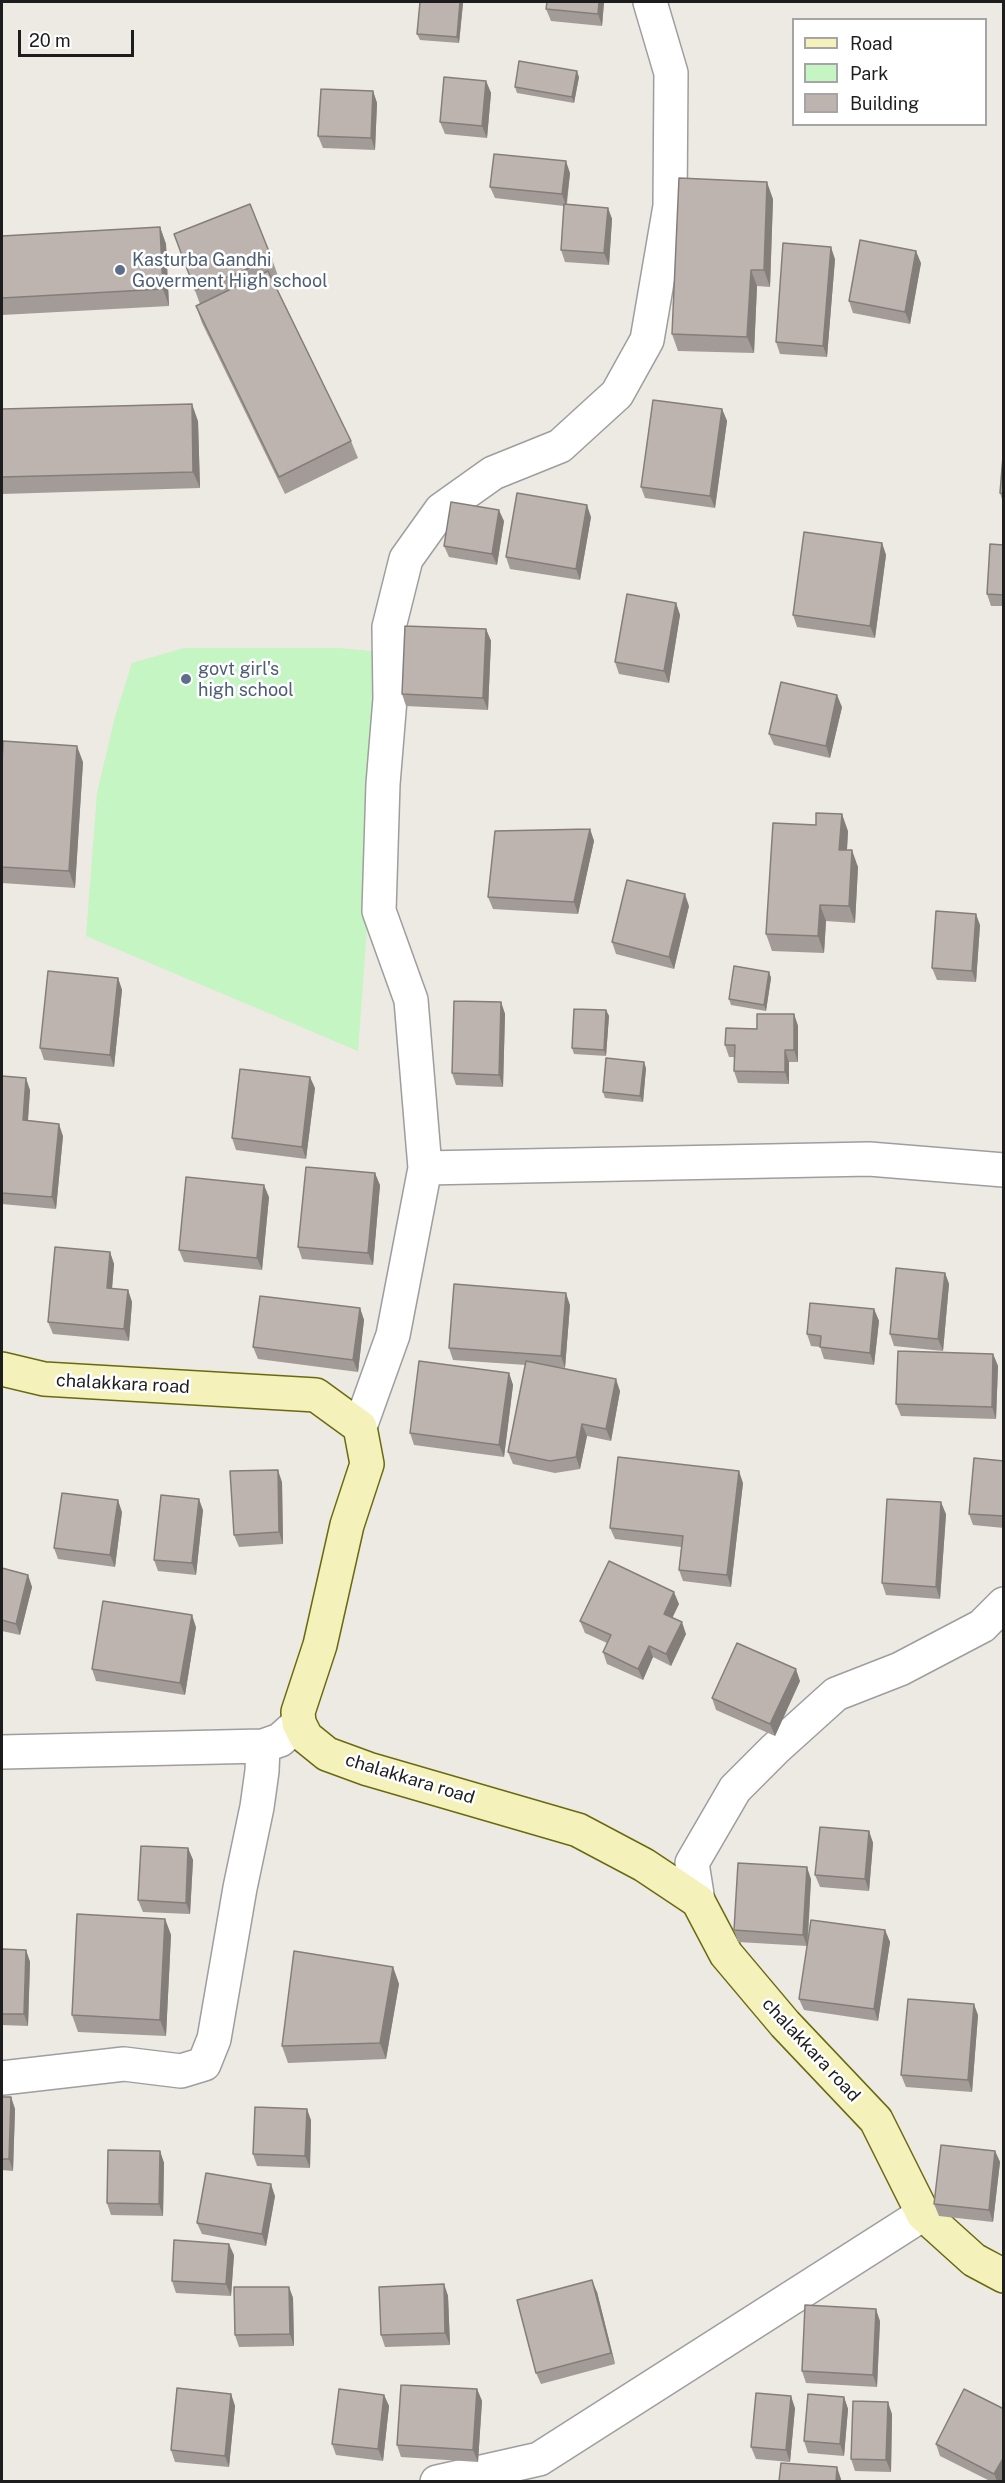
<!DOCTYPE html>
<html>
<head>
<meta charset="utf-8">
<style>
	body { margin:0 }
	#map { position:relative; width:1005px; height:2483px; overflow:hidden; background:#ede9e3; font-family:"Public Sans",sans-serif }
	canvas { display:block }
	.frame { position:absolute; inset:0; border:3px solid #1d1d1d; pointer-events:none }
	.legend { position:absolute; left:792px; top:18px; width:195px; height:108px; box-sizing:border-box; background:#fff; border:2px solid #a5a5a5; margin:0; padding:8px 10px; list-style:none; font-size:18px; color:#1d1d1d }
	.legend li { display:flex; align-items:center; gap:12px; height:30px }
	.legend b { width:30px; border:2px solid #a5a5a5 }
	.scale { position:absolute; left:18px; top:30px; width:116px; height:27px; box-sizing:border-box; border:3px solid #1d1d1d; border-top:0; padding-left:8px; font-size:18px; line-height:21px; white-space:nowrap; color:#1d1d1d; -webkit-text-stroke:4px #fff; paint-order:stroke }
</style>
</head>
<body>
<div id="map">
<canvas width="1005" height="2483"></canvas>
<div class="frame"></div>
<ul class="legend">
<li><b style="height:8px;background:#f4f1ba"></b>Road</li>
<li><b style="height:16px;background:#c4f5c2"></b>Park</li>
<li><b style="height:16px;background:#bdb4b0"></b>Building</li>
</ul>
<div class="scale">20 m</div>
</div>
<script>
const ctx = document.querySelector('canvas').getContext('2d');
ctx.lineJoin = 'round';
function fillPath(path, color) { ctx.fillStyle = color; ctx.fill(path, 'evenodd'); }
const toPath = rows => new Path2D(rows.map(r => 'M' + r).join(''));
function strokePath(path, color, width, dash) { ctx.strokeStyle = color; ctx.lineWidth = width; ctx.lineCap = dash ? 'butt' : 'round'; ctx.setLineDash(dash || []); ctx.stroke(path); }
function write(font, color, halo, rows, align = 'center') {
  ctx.font = font + ' "Public Sans",sans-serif'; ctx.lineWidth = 5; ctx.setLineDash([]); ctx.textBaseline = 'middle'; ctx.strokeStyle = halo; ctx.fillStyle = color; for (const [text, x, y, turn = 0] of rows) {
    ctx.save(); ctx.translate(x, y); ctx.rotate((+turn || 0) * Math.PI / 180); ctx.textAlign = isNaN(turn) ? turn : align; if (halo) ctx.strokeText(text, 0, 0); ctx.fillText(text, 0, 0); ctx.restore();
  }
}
fillPath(toPath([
	[184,648,339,648,381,652,374,831,358,1051,86,936,97,793,115,717,132,663]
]), '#c4f5c2');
const street = toPath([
	[425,1168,869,1159,1004,1170],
	[360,1427,393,1335,425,1168,411,1000,379,911,383,784,390,699,389,627,406,559,441,510,493,473,560,446,617,394,647,340,670,206,671,73,650,2],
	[2,1752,263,1746,280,1740,299,1723],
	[698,1901,692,1863,735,1789,775,1749,836,1694,900,1669,982,1626,1004,1604],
	[2,2078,124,2064,181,2071,204,2064,214,2039,240,1888,257,1807,262,1771,263,1746],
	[437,2482,539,2459,923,2214]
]);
const secondary = toPath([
	[2,1369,44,1379,316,1395,360,1427,367,1464,347,1525,320,1645,298,1712,299,1723,306,1737,327,1754,368,1769,578,1830,644,1865,698,1901,726,1954,785,2024,876,2120,923,2214,974,2260,1004,2276]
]);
strokePath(street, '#9e9e9e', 36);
strokePath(secondary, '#6a6a0d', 36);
strokePath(street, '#fff', 33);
strokePath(secondary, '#f4f1ba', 33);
fillPath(toPath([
	[460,2,462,2,463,3,459,43,420,40,417,34],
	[604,2,602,26,551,21,546,9],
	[579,77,574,103,517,93,515,87],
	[486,81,491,93,487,138,445,134,440,122],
	[373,91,377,103,375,150,323,148,318,136],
	[570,173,567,204,608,208,612,219,609,265,565,262,561,250,564,206,495,198,490,187],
	[773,199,770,287,757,286,754,353,678,351,672,334],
	[160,227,166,244,169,306,2,315,2,236],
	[174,234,272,259,278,276,272,278,351,441,358,458,285,494,202,323,196,306,200,304],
	[835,259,827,357,780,354,776,342],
	[921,263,910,324,853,313,849,301],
	[2,409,198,421,200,488,2,494],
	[722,409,727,421,715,508,645,498,641,487],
	[1004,456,1004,500,1002,499,1000,493],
	[591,517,580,580,510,569,506,557],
	[504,521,497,565,449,557,444,546],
	[882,543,886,555,875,638,797,627,793,615],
	[1004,545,1004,606,991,606,987,594],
	[676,603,680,615,669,683,619,674,615,662],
	[486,629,491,641,488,710,406,706,402,694],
	[842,707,830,758,774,745,769,734],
	[83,762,75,888,2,883,2,763],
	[590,829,594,841,578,914,493,909,488,897],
	[848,831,847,850,858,867,855,923,826,921,824,953,772,951,766,934],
	[689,906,674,969,616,954,612,942],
	[980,925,976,982,937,980,932,968],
	[769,972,771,978,766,1011,731,1005,729,999],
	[118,978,122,990,114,1067,44,1060,40,1048],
	[501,1002,505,1014,503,1087,456,1085,452,1073],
	[606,1010,609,1016,606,1056,574,1054,572,1048],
	[794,1014,798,1026,798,1062,789,1062,789,1084,738,1083,734,1071,735,1057,729,1057,725,1045,757,1029],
	[646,1068,643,1102,605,1098,603,1092],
	[2,1076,30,1090,28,1121,63,1136,56,1209,2,1204],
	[315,1088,306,1159,236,1150,232,1138],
	[380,1185,373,1265,302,1259,298,1247],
	[269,1197,262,1270,184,1262,179,1250],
	[110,1252,114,1264,112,1289,128,1290,132,1302,129,1341,53,1334,48,1322],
	[945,1273,949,1284,943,1351,894,1346,890,1334],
	[570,1305,565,1368,556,1367,620,1391,611,1441,587,1436,580,1469,555,1473,513,1464,508,1452,526,1365,453,1360,449,1348],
	[360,1308,364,1320,358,1372,258,1359,253,1347],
	[874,1309,879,1321,874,1365,824,1359,820,1347,811,1346,807,1334],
	[993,1354,998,1366,996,1419,901,1416,896,1404],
	[509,1373,513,1385,504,1457,414,1445,410,1433],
	[1004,1461,1004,1528,973,1525,969,1514],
	[282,1482,283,1544,239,1547,234,1535],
	[743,1483,731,1587,683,1581,679,1570,681,1547,615,1539,610,1528],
	[203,1510,196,1575,158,1571,154,1560],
	[122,1512,115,1567,58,1559,54,1548],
	[946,1514,940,1599,886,1595,882,1583],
	[2,1568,28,1575,32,1587,20,1635,2,1631],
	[679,1604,672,1617,686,1634,671,1666,653,1657,643,1680,607,1664,603,1652,607,1643,585,1633,580,1621],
	[196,1627,185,1695,96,1681,92,1669],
	[800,1681,775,1736,716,1710,712,1698],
	[869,1831,873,1843,869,1891,820,1887,815,1875],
	[188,1848,193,1860,190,1914,143,1912,138,1900],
	[811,1879,808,1941,885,1930,890,1942,878,2021,804,2010,799,1999,807,1946,738,1942,734,1930],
	[165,1919,171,1935,166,2036,78,2032,72,2015],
	[2,1949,26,1950,30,1962,28,2026,2,2025],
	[393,1967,399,1984,386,2059,288,2063,282,2046],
	[978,2015,972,2092,906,2087,901,2075],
	[2,2097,11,2097,15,2109,13,2171,2,2170],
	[311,2120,310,2168,257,2166,253,2154],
	[160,2151,164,2163,163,2216,111,2215,107,2203],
	[995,2151,1000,2162,993,2222,939,2216,934,2204],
	[275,2196,266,2246,202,2234,197,2223],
	[234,2255,231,2296,176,2293,172,2281],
	[444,2284,448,2296,450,2345,385,2347,381,2335],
	[289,2287,293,2298,294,2346,239,2347,235,2335],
	[597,2292,615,2364,541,2384,536,2373],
	[880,2321,877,2387,806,2383,802,2371],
	[477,2389,482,2401,478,2462,401,2457,397,2445],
	[231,2394,235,2406,229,2467,175,2462,171,2450],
	[384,2395,389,2406,383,2461,336,2455,332,2444],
	[844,2397,848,2409,844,2456,808,2453,804,2441],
	[795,2408,790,2462,756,2459,751,2447],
	[892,2414,891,2472,855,2471,851,2459],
	[936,2444,1004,2477,1001,2481,990,2481,940,2456]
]), '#a39b97');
fillPath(toPath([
	[460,2,462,2,463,3,459,43,457,37],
	[599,2,604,2,602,26,598,14],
	[577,71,579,77,574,103,572,97],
	[486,81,491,93,487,138,482,126],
	[373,91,377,103,375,150,371,138],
	[566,161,570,173,566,206,562,194],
	[767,182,773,199,770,287,764,270],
	[608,208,612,219,609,265,604,253],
	[160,227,166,244,169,306,163,289],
	[831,247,835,259,827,357,823,346],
	[916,251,921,263,910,324,905,312],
	[751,270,757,286,754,353,747,337],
	[192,404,198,421,200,488,193,472],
	[722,409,727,421,715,508,710,496],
	[587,505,591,517,580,580,576,569],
	[499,510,504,521,497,565,492,554],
	[882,543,886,555,875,638,870,626],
	[676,603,680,615,669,683,664,671],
	[486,629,491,641,488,710,483,698],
	[837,695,842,707,830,758,826,746],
	[77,746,83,762,75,888,69,871],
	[842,814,848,831,846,866,839,850],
	[590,829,594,841,578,914,574,902],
	[852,850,858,867,855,923,849,906],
	[685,894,689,906,674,969,669,957],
	[820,905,826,921,824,953,818,936],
	[976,914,980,925,976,982,972,971],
	[769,972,771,978,766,1011,764,1005],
	[118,978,122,990,114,1067,110,1055],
	[501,1002,505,1014,503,1087,499,1075],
	[606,1010,609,1016,606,1056,604,1050],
	[794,1014,798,1026,798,1062,794,1050],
	[785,1050,789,1062,789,1084,785,1072],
	[644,1062,646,1068,643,1102,640,1096],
	[310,1077,315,1088,306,1159,302,1147],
	[26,1078,30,1090,27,1132,23,1120],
	[59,1124,63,1136,56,1209,52,1197],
	[375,1173,380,1185,373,1265,368,1253],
	[264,1185,269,1197,262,1270,257,1258],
	[110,1252,114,1264,111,1300,107,1288],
	[945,1273,949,1284,943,1351,938,1339],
	[128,1290,132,1302,129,1341,124,1329],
	[566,1293,570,1305,565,1368,561,1356],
	[360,1308,364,1320,358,1372,353,1360],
	[874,1309,879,1321,874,1365,870,1353],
	[993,1354,998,1366,996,1419,992,1407],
	[509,1373,513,1385,504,1457,499,1445],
	[616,1379,620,1391,611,1441,606,1429],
	[582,1424,587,1436,580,1469,576,1457],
	[278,1470,282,1482,283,1544,279,1532],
	[739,1471,743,1483,731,1587,727,1575],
	[199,1499,203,1510,196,1575,192,1563],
	[118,1500,122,1512,115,1567,110,1555],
	[941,1502,946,1514,940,1599,936,1587],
	[28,1575,32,1587,20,1635,16,1624],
	[674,1592,679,1604,669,1625,664,1614],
	[192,1615,196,1627,185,1695,180,1683],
	[682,1622,686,1634,671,1666,666,1654],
	[649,1646,653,1657,643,1680,638,1669],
	[796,1669,800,1681,775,1736,770,1724],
	[869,1831,873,1843,869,1891,865,1879],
	[188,1848,193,1860,190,1914,186,1903],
	[807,1867,811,1879,807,1946,803,1935],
	[165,1919,171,1935,166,2036,160,2020],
	[885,1930,890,1942,878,2021,874,2009],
	[26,1950,30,1962,28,2026,24,2014],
	[393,1967,399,1984,386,2059,380,2043],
	[974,2004,978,2015,972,2092,968,2080],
	[11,2097,15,2109,13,2171,9,2159],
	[307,2109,311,2120,310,2168,305,2156],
	[160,2151,164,2163,163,2216,159,2204],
	[995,2151,1000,2162,993,2222,989,2210],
	[271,2184,275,2196,266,2246,262,2234],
	[229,2244,234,2255,231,2296,226,2284],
	[592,2280,597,2292,615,2364,611,2353],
	[444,2284,448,2296,450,2345,445,2333],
	[289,2287,293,2298,294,2346,290,2334],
	[876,2309,880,2321,877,2387,873,2375],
	[477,2389,482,2401,478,2462,473,2450],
	[231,2394,235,2406,229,2467,225,2456],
	[384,2395,389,2406,383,2461,378,2449],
	[791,2396,795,2408,790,2462,786,2450],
	[844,2397,848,2409,844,2456,840,2444],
	[888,2402,892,2414,891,2472,886,2460],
	[1004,2457,1004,2477,1001,2481,997,2481,994,2474],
	[837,2467,841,2479,841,2481,836,2481]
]), '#847e7b');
const building = toPath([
	[420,2,460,2,457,37,417,34,420,2],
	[547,2,599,2,598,14,546,9,547,2],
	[519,61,577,71,572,97,515,87,519,61],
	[444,77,486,81,482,126,440,122,444,77],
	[321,89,373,91,371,138,318,136,321,89],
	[494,154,566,161,562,194,490,187,494,154],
	[679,178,767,182,764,270,751,270,747,337,672,334,679,178],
	[250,204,272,259,195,290,174,234,250,204],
	[564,204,608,208,604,253,561,250,564,204],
	[160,227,163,289,2,298,2,236,160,227],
	[860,240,916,251,905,312,849,301,860,240],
	[783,243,831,247,823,346,776,342,783,243],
	[268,271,351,441,279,477,196,306,268,271],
	[653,400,722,409,710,496,641,487,653,400],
	[192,404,193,472,2,477,2,409,192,404],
	[1003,456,1004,456,1004,494,1000,493,1003,456],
	[517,493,587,505,576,569,506,557,517,493],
	[451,502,499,510,492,554,444,546,451,502],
	[804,532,882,543,870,626,793,615,804,532],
	[990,544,1004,545,1004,595,987,594,990,544],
	[627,594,676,603,664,671,615,662,627,594],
	[405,626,486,629,483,698,402,694,405,626],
	[781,682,837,695,826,746,769,734,781,682],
	[3,741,77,746,69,871,2,867,2,763,3,741],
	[816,813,842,814,839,850,852,850,849,906,820,905,818,936,766,934,773,823,816,825,816,813],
	[590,829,574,902,488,897,495,831,590,829],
	[627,880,685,894,669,957,612,942,627,880],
	[936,911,976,914,972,971,932,968,936,911],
	[734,966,769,972,764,1005,729,999,734,966],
	[48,971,118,978,110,1055,40,1048,48,971],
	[454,1001,501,1002,499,1075,452,1073,454,1001],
	[574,1009,606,1010,604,1050,572,1048,574,1009],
	[757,1014,794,1014,794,1050,785,1050,785,1072,734,1071,735,1045,725,1045,726,1028,757,1029,757,1014],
	[606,1058,644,1062,640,1096,603,1092,606,1058],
	[240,1069,310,1077,302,1147,232,1138,240,1069],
	[2,1076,26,1078,23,1120,59,1124,52,1197,2,1193,2,1076],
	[306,1167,375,1173,368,1253,298,1247,306,1167],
	[186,1177,264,1185,257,1258,179,1250,186,1177],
	[55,1247,110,1252,107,1288,128,1290,124,1329,48,1322,55,1247],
	[896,1268,945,1273,938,1339,890,1334,896,1268],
	[454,1284,566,1293,561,1356,449,1348,454,1284],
	[260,1296,360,1308,353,1360,253,1347,260,1296],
	[810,1303,874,1309,870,1353,820,1347,821,1336,807,1334,810,1303],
	[898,1351,993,1354,992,1407,896,1404,898,1351],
	[419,1361,509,1373,499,1445,410,1433,419,1361],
	[526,1361,616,1379,606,1429,582,1424,576,1457,550,1461,508,1452,526,1361],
	[618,1457,739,1471,727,1575,679,1570,683,1536,610,1528,618,1457],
	[974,1458,1004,1461,1004,1516,969,1514,974,1458],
	[278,1470,279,1532,234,1535,230,1471,278,1470],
	[62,1493,118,1500,110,1555,54,1548,62,1493],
	[161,1495,199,1499,192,1563,154,1560,161,1495],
	[887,1499,941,1502,936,1587,882,1583,887,1499],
	[609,1561,674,1592,664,1614,682,1622,666,1654,649,1646,638,1669,603,1652,611,1635,580,1621,609,1561],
	[2,1568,28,1575,16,1624,2,1620,2,1568],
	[103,1601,192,1615,180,1683,92,1669,103,1601],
	[737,1643,796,1669,770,1724,712,1698,737,1643],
	[820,1827,869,1831,865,1879,815,1875,820,1827],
	[141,1846,188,1848,186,1903,138,1900,141,1846],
	[738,1863,807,1867,803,1935,734,1930,738,1863],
	[77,1914,165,1919,160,2020,72,2015,77,1914],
	[811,1920,885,1930,874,2009,799,1999,811,1920],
	[2,1949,26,1950,24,2014,2,2014,2,1949],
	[294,1951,393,1967,380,2043,282,2046,294,1951],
	[908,1999,974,2004,968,2080,901,2075,908,1999],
	[2,2097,11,2097,9,2159,2,2159,2,2097],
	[255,2107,307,2109,305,2156,253,2154,255,2107],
	[941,2145,995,2151,989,2210,934,2204,941,2145],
	[108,2150,160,2151,159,2204,107,2203,108,2150],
	[206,2173,271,2184,262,2234,197,2223,206,2173],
	[174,2240,229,2244,226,2284,172,2281,174,2240],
	[592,2280,611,2353,536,2373,517,2300,592,2280],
	[444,2284,445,2333,381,2335,379,2287,444,2284],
	[234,2287,289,2287,290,2334,235,2335,234,2287],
	[805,2305,876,2309,873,2375,802,2371,805,2305],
	[401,2385,477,2389,473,2450,397,2445,401,2385],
	[177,2388,231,2394,225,2456,171,2450,177,2388],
	[339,2389,384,2395,378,2449,332,2444,339,2389],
	[964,2389,1004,2409,1004,2457,994,2474,936,2444,964,2389],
	[756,2393,791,2396,786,2450,751,2447,756,2393],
	[808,2394,844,2397,840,2444,804,2441,808,2394],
	[853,2401,888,2402,886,2460,851,2459,853,2401],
	[781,2463,837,2467,836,2481,779,2481,781,2463]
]);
fillPath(building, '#bdb4b0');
strokePath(building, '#847e7b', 1.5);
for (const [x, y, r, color] of [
	[120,270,6,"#5c6f8a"],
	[186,679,6,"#5c6f8a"]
]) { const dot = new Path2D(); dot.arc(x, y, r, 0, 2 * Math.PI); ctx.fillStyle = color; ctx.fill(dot); strokePath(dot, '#fff', 2); }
write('18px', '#4e5e75', '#fff', [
	["Kasturba Gandhi",132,260],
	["Goverment High school",132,281],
	["govt girl's",198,669],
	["high school",198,690]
], 'left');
write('18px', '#1d1d1d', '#fff', [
	["chalakkara road",123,1384,3],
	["chalakkara road",410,1779,17],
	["chalakkara road",811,2050,47]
]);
</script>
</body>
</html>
